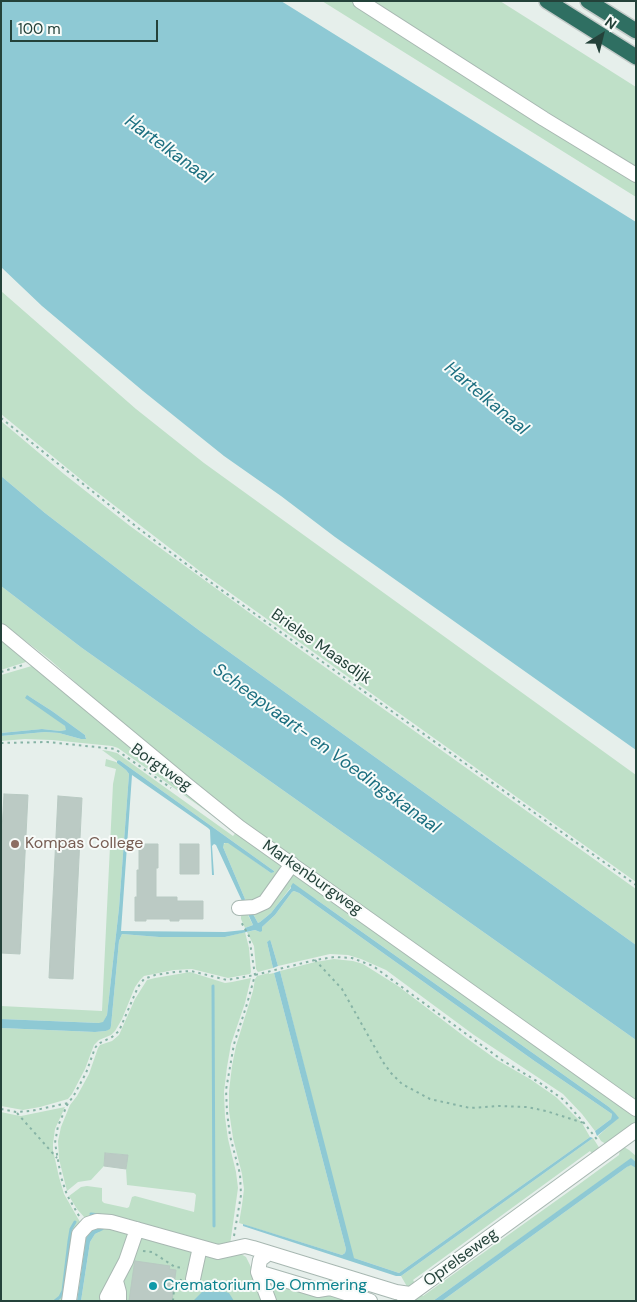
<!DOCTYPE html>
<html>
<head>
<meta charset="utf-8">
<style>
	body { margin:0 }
	#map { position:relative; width:637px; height:1302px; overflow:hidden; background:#e6efeb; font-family:"DM Sans",sans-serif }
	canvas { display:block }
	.frame { position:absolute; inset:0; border:2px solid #24423a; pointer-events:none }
	.north { position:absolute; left:577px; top:10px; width:50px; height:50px; -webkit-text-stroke:4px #f7fbf9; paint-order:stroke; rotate:36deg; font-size:14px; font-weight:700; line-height:20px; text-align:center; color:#24423a }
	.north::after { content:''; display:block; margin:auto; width:18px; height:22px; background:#24423a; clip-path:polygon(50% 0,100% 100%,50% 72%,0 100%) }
	.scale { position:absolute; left:10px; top:20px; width:148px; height:22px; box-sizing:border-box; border:2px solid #24423a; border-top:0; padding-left:6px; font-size:15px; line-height:18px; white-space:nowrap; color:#24423a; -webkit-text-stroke:4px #f7fbf9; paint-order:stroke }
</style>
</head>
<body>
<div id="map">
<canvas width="637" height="1302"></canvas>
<div class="frame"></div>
<div class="north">N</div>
<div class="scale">100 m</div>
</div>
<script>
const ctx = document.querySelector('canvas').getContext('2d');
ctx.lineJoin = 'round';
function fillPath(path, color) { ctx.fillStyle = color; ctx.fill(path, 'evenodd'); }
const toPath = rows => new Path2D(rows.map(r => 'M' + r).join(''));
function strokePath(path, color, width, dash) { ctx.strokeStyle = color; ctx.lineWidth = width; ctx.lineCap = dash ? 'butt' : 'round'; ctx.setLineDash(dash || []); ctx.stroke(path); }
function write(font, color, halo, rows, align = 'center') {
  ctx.font = font + ' "DM Sans",sans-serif'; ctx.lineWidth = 4; ctx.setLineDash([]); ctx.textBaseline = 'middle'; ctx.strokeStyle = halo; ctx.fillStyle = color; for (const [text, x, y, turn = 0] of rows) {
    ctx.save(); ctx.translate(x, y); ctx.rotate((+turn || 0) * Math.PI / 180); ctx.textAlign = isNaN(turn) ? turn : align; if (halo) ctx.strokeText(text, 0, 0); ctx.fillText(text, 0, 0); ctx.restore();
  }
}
fillPath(toPath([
	[322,1,500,1,636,87,636,197],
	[1,291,136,409,204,463,636,775,636,882,201,572,89,486,1,414],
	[1,421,64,474,130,526,291,643,636,889,636,945,200,631,132,580,45,513,1,476],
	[1,586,82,648,636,1040,636,1103,205,797,49,659,1,622],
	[1,633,29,661,1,670],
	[35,665,230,828,118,748,112,746,52,740,25,739,1,741,1,736,45,732,59,733,81,739,86,738,85,735,52,711,27,695,65,726,67,730,60,731,42,729,1,733,1,675],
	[102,750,109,751,117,753,233,836,238,830,284,863,270,891,246,905,245,899,223,847,223,844,228,842,271,873,274,871,119,760,117,761],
	[106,759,116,762,126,770,129,774,119,908,107,1015,103,1023,99,1023,1,1019,1,1006,102,1011,113,784,116,769,105,766],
	[292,871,636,1113,636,1126,606,1144,601,1141,598,1136,618,1118,609,1107,317,900,291,887,271,913,260,922,258,923,253,914,248,915,253,925,245,928,241,919,241,916,244,912],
	[294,891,299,893,533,1060,612,1114,611,1119,595,1131,582,1114,563,1094,474,1035,386,970,361,959,348,955,330,954,278,966,271,942,270,941,267,942,273,968,258,972,256,969,254,946,247,932,255,930,260,932,262,927,275,915,292,892],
	[245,932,249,948,251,972,250,974,228,978,192,969,174,970,144,976,140,980,135,987,122,1019,115,1031,111,1035,99,1040,94,1045,85,1069,72,1094,68,1099,40,1107,23,1110,1,1106,1,1028,95,1032,106,1031,111,1026,119,941,122,934,159,937,225,937],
	[334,959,353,961,363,964,398,986,465,1037,497,1060,530,1079,556,1097,582,1123,590,1137,399,1273,354,1258,352,1256,280,971,315,962],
	[190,972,225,983,232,982,251,978,245,1003,231,1044,227,1067,224,1092,225,1117,228,1139,236,1172,238,1188,230,1245,227,1247,85,1218,77,1209,69,1196,81,1187,87,1186,102,1188,102,1201,104,1203,127,1208,129,1207,132,1197,135,1196,194,1212,196,1195,194,1193,127,1185,126,1169,127,1155,106,1153,104,1166,91,1180,78,1182,67,1191,59,1159,58,1141,61,1127,70,1105,77,1096,89,1074,98,1048,100,1045,112,1041,119,1035,135,999,147,980,155,978],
	[269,973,269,974,274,973,346,1249,345,1253,342,1255,239,1223,242,1205,244,1189,242,1174,233,1138,229,1111,229,1091,232,1066,236,1046,253,991,255,979,257,976],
	[65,1107,55,1129,53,1144,53,1150,59,1177,64,1194,80,1222,62,1301,1,1301,1,1112,15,1115,21,1116],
	[593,1138,600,1149,595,1157,590,1151,413,1280,417,1286,409,1290,401,1276],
	[624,1147,629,1150,636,1156,636,1162,631,1159,433,1301,410,1301,420,1293,423,1296,578,1185,619,1155,620,1150],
	[631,1164,636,1168,636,1301,442,1301],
	[99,1224,241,1254,246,1257,251,1267,355,1301,81,1301,90,1242,95,1234,99,1232]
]), '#bfe0c8');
fillPath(toPath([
	[1,1,281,1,636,222,636,750,335,537,281,496,224,456,143,391,42,306,1,267],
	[1,476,45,513,132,580,200,631,636,945,636,1040,82,648,1,586],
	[27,695,52,711,85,735,86,739,81,739,59,733,45,732,1,736,1,733,42,729,60,731,66,730,65,726,25,698],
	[119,760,274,871,274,872,271,873,228,843,224,843,223,847,245,899,244,902,242,901,216,845,214,844,212,846,214,875,212,875,210,830,208,828,132,775,121,931,225,932,244,930,245,928,253,925,248,914,250,913,253,914,258,923,260,922,271,913,278,904,291,888,291,886,293,883,609,1107,615,1113,619,1118,597,1136,595,1131,611,1119,612,1114,533,1060,299,893,294,891,292,892,275,915,262,927,262,931,260,932,255,930,225,937,159,937,122,934,119,941,111,1026,110,1029,106,1031,95,1032,1,1028,1,1019,99,1023,103,1022,107,1015,119,908,129,774,126,770,117,763,117,761],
	[270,940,271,942,278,966,273,968,267,942],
	[280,971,354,1258,399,1273,590,1137,593,1138,401,1276,396,1276,243,1226,243,1224,342,1255,345,1253,346,1249,274,973],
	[631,1158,636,1162,636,1168,631,1165,627,1167,442,1301,433,1301],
	[102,1227,104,1229,103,1230,95,1234,90,1242,81,1301,77,1301,86,1238,90,1232,95,1229],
	[202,1292,226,1292,229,1293,234,1301,193,1301]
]), '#8ec9d4');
strokePath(toPath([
	[213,986,214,1226],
	[91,1214,100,1215],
	[55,1301,60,1297,63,1291,69,1241,71,1229,75,1222]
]), '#8ec9d4', 3);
const building = toPath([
	[4,794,28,795,20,954,1,953,1,849,4,794],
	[58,796,82,798,73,979,49,978,58,796],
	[139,844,158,844,158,868,156,868,156,897,177,897,177,901,203,901,203,919,179,919,179,921,170,921,170,919,146,919,146,921,135,921,135,897,137,897,137,870,139,870,139,844],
	[180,844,199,844,199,874,180,874,180,844],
	[105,1153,128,1155,126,1169,104,1166,105,1153],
	[135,1261,170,1266,169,1269,176,1270,172,1301,129,1301,134,1266,135,1261]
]);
fillPath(building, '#bbcac4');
strokePath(building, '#b8c9c2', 1);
const minor = toPath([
	[360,1,544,119,636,175],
	[1,631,188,786,239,827,636,1109],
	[239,908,254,907,265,902,292,864],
	[269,1253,260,1260,258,1272,269,1301],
	[258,1272,318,1290,330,1288,370,1301],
	[193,1279,200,1247],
	[116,1281,119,1292,119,1301],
	[404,1299,636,1130],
	[69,1301,79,1234,88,1224,97,1221,111,1222,218,1252,245,1246,253,1248,396,1292,410,1294],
	[108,1301,107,1297,126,1261,137,1229]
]);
const highway = toPath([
	[547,1,636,57],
	[588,1,636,31]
]);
strokePath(minor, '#a8b8b2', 16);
strokePath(highway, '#c2cac8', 18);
strokePath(toPath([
	[1,418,138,528,213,584,636,885],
	[1,672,23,665],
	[1,743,47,742,115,749,171,788],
	[315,960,342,989,383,1062,391,1073,402,1084,430,1099,470,1108,499,1106,527,1107,546,1111,584,1123],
	[1,1109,16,1112,31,1111,68,1103],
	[17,1113,57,1158],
	[79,1216,67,1195,61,1177,55,1143,58,1126,68,1103,73,1097,86,1073,95,1048,98,1044,112,1037,119,1031,138,987,144,979,155,975,175,972,191,971,227,980,255,975,315,960,334,957,352,958,373,966,502,1060,540,1083,564,1100,584,1123,599,1142],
	[234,1236,241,1195,240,1174,230,1136,227,1112,226,1090,234,1044,247,1004,255,975,249,936,240,920],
	[143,1251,152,1252,175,1267,184,1268],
	[173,1301,174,1290,179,1290,181,1279]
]), '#86b3a5', 2, [2.5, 4]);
strokePath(minor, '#fff', 14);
strokePath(highway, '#2f6f62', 15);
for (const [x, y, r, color] of [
	[15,844,5,"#8d6e63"],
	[153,1286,5,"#0f9aa8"]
]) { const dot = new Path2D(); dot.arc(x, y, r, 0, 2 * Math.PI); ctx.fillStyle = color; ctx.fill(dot); strokePath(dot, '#f7fbf9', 2); }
write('16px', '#24423a', '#f7fbf9', [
	["Brielse Maasdijk",321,647,35],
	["Borgtweg",161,768,35],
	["Markenburgweg",312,878,35],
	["Oprelseweg",461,1258,-36]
]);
write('16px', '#785e54', '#f7fbf9', [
	["Kompas College",25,844]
], 'left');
write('16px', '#0d838f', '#f7fbf9', [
	["Crematorium De Ommering",163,1286]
], 'left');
write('italic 18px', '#1c6f80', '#f7fbf9', [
	["Hartelkanaal",168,150,36],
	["Hartelkanaal",486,399,40],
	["Scheepvaart- en Voedingskanaal",326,749,36]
]);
</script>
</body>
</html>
